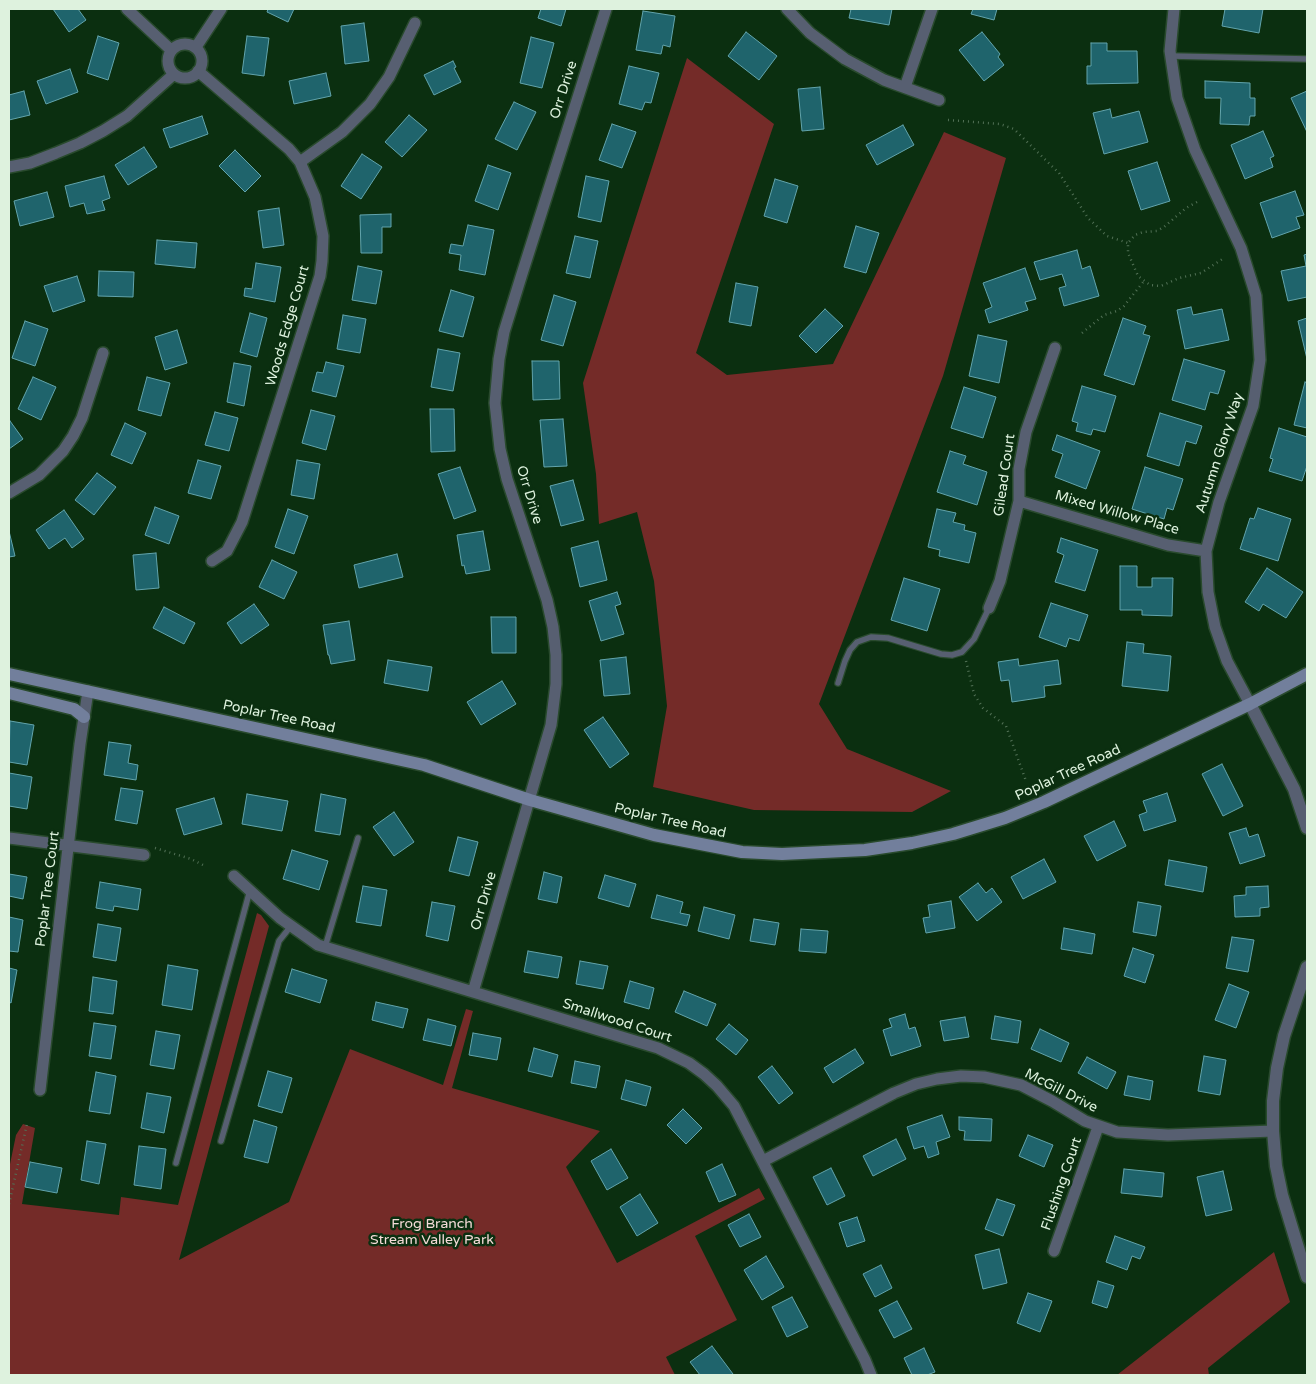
<!DOCTYPE html>
<html>
<head>
<meta charset="utf-8">
<style>
	body { margin:0 }
	#map { position:relative; width:1316px; height:1384px; overflow:hidden; background:#0b2f10; font-family:"Varela Round",sans-serif }
	canvas { display:block }
	.frame { position:absolute; inset:0; border:10px solid #def2de; pointer-events:none }
</style>
</head>
<body>
<div id="map">
<canvas width="1316" height="1384"></canvas>
<div class="frame"></div>
</div>
<script>
const ctx = document.querySelector('canvas').getContext('2d');
ctx.lineJoin = 'round';
function fillPath(path, color) { ctx.fillStyle = color; ctx.fill(path, 'evenodd'); }
const toPath = rows => new Path2D(rows.map(r => 'M' + r).join(''));
function strokePath(path, color, width, dash) { ctx.strokeStyle = color; ctx.lineWidth = width; ctx.lineCap = dash ? 'butt' : 'round'; ctx.setLineDash(dash || []); ctx.stroke(path); }
function write(font, color, halo, rows, align = 'center') {
  ctx.font = font + ' "Varela Round",sans-serif'; ctx.lineWidth = 5; ctx.setLineDash([]); ctx.textBaseline = 'middle'; ctx.strokeStyle = halo; ctx.fillStyle = color; for (const [text, x, y, turn = 0] of rows) {
    ctx.save(); ctx.translate(x, y); ctx.rotate((+turn || 0) * Math.PI / 180); ctx.textAlign = isNaN(turn) ? turn : align; if (halo) ctx.strokeText(text, 0, 0); ctx.fillText(text, 0, 0); ctx.restore();
  }
}
fillPath(toPath([
	[687,58,774,124,696,353,727,375,833,364,944,132,1006,158,943,376,819,704,847,749,951,791,912,812,754,810,653,787,667,706,654,581,637,512,599,524,596,474,583,383],
	[257,913,261,915,269,926,179,1260,289,1202,350,1049,443,1085,466,1009,473,1011,452,1088,600,1131,566,1167,617,1263,759,1188,765,1199,695,1236,737,1320,666,1357,675,1375,9,1375,9,1169,16,1135,23,1124,35,1128,22,1204,119,1215,121,1197,178,1205],
	[1274,1252,1290,1302,1208,1368,1209,1375,1117,1375]
]), '#742b28');
const building = toPath([
	[53,9,78,9,86,20,69,32,53,9],
	[268,9,294,9,288,22,267,12,268,9],
	[541,9,566,9,561,26,538,18,541,9],
	[851,9,892,9,889,25,849,18,851,9],
	[973,9,997,9,994,20,971,14,973,9],
	[1225,9,1263,9,1259,33,1222,26,1225,9],
	[643,11,675,16,670,47,663,45,661,54,636,50,643,11],
	[364,23,369,61,345,64,341,26,364,23],
	[746,32,777,56,759,80,728,56,746,32],
	[982,32,1000,54,998,57,1004,65,984,81,959,50,982,32],
	[98,36,119,43,108,80,87,73,98,36],
	[247,36,269,38,264,76,242,73,247,36],
	[531,37,554,43,542,88,520,83,531,37],
	[1091,43,1107,43,1107,51,1137,51,1138,83,1087,84,1087,66,1091,66,1091,43],
	[453,61,456,67,454,68,461,82,434,95,424,75,453,61],
	[629,66,659,73,651,103,645,102,642,110,619,104,629,66],
	[70,69,78,92,46,104,37,81,70,69],
	[326,73,331,96,294,104,289,81,326,73],
	[1205,81,1250,83,1250,98,1255,98,1255,116,1250,116,1249,125,1220,124,1221,98,1205,98,1205,81],
	[820,87,824,129,802,131,798,89,820,87],
	[24,91,30,115,9,120,9,95,24,91],
	[1307,91,1307,132,1291,98,1307,91],
	[514,102,536,112,517,150,495,139,514,102],
	[1110,109,1112,118,1139,111,1148,142,1104,154,1093,113,1110,109],
	[409,115,427,130,402,157,385,142,409,115],
	[202,116,208,134,170,148,163,129,202,116],
	[612,124,636,132,622,168,599,160,612,124],
	[903,125,914,145,877,165,866,145,903,125],
	[1263,131,1274,156,1270,158,1273,167,1245,179,1231,145,1263,131],
	[144,147,157,167,128,185,115,165,144,147],
	[235,150,261,176,245,192,219,166,235,150],
	[362,154,382,167,361,199,341,186,362,154],
	[1157,162,1170,201,1141,210,1128,171,1157,162],
	[488,165,511,173,498,210,475,201,488,165],
	[104,176,110,198,102,201,105,210,87,214,84,203,70,207,65,186,104,176],
	[586,176,609,181,601,222,578,217,586,176],
	[775,179,798,186,787,223,764,216,775,179],
	[1295,191,1304,215,1296,217,1300,228,1272,238,1260,203,1295,191],
	[47,192,54,217,20,226,14,201,47,192],
	[279,208,284,245,263,248,258,211,279,208],
	[391,214,391,227,382,227,382,253,361,253,360,215,391,214],
	[468,225,494,230,485,275,459,270,461,255,449,253,451,244,463,246,468,225],
	[856,226,879,233,866,273,844,267,856,226],
	[575,236,598,241,590,278,566,273,575,236],
	[157,240,197,243,195,268,155,264,157,240],
	[1077,250,1082,269,1090,266,1099,296,1064,306,1059,288,1066,286,1062,274,1040,280,1034,262,1077,250],
	[1307,254,1307,297,1288,301,1281,271,1306,266,1304,255,1307,254],
	[256,263,281,267,275,302,244,296,245,288,252,289,256,263],
	[358,266,382,271,376,304,352,300,358,266],
	[1025,268,1036,299,1025,302,1028,310,989,323,985,310,992,307,983,283,1025,268],
	[99,271,134,272,133,297,98,296,99,271],
	[77,276,85,301,53,312,44,286,77,276],
	[736,283,758,287,751,326,729,322,736,283],
	[451,290,474,297,463,337,439,331,451,290],
	[554,295,576,302,563,346,541,340,554,295],
	[1191,307,1193,315,1222,309,1229,340,1185,349,1177,310,1191,307],
	[825,309,843,326,816,353,799,336,825,309],
	[250,313,267,318,257,357,240,352,250,313],
	[343,315,366,319,360,353,337,349,343,315],
	[1123,318,1146,326,1143,334,1150,336,1134,385,1104,375,1123,318],
	[1307,318,1307,359,1298,321,1307,318],
	[25,321,48,329,35,366,12,358,25,321],
	[177,330,187,363,165,370,155,337,177,330],
	[978,335,1007,341,999,383,969,376,978,335],
	[438,349,460,353,453,391,431,387,438,349],
	[1184,359,1225,371,1218,394,1210,392,1205,410,1172,400,1184,359],
	[532,361,559,361,560,399,533,400,532,361],
	[326,362,344,366,336,397,312,391,317,372,323,373,326,362],
	[234,363,251,366,244,406,227,402,234,363],
	[33,377,56,387,41,420,18,409,33,377],
	[147,377,170,383,161,416,138,410,147,377],
	[1305,382,1307,383,1307,428,1294,425,1305,382],
	[1082,386,1116,396,1105,432,1093,429,1091,435,1076,431,1078,423,1072,421,1082,386],
	[964,387,996,397,983,438,951,428,964,387],
	[430,409,454,409,455,451,431,452,430,409],
	[311,410,335,416,326,450,302,443,311,410],
	[215,412,238,418,229,451,205,445,215,412],
	[1160,413,1202,426,1196,444,1186,441,1179,466,1147,456,1160,413],
	[563,419,567,466,544,467,540,420,563,419],
	[10,421,23,439,9,449,9,422,10,421],
	[125,423,146,433,132,464,111,455,125,423],
	[1279,428,1307,437,1307,466,1302,481,1269,471,1273,459,1270,458,1279,428],
	[1057,435,1100,451,1086,489,1055,477,1063,454,1052,450,1057,435],
	[950,451,966,456,963,464,987,472,977,505,937,492,950,451],
	[198,460,221,466,211,499,188,493,198,460],
	[297,460,320,464,314,499,291,495,297,460],
	[460,467,476,511,454,519,438,474,460,467],
	[1145,467,1183,479,1173,510,1167,508,1164,519,1132,509,1145,467],
	[97,473,116,487,94,515,75,500,97,473],
	[573,480,584,520,561,526,550,486,573,480],
	[155,507,179,516,169,544,145,535,155,507],
	[1258,508,1291,519,1278,561,1240,549,1250,518,1254,519,1258,508],
	[288,509,308,516,294,554,275,547,288,509],
	[937,509,956,513,953,522,965,525,964,530,976,533,969,563,939,556,940,550,928,547,937,509],
	[64,510,84,539,72,548,65,538,49,549,36,530,64,510],
	[9,531,15,556,9,557,9,531],
	[483,531,490,570,466,574,464,565,462,566,457,535,483,531],
	[1061,538,1098,550,1085,591,1055,582,1064,555,1057,552,1061,538],
	[598,541,607,580,580,587,571,548,598,541],
	[156,553,159,588,136,590,133,555,156,553],
	[397,554,403,577,359,588,354,565,397,554],
	[272,560,297,572,284,599,259,587,272,560],
	[1120,566,1137,566,1137,587,1152,587,1152,578,1173,578,1172,616,1142,615,1142,610,1120,610,1120,566],
	[1267,568,1303,592,1286,618,1263,604,1259,611,1245,602,1267,568],
	[904,578,940,589,927,631,891,620,904,578],
	[617,592,621,604,615,606,624,634,601,641,589,601,617,592],
	[1051,603,1088,615,1079,641,1069,638,1066,647,1039,637,1051,603],
	[254,604,269,625,241,644,227,623,254,604],
	[164,607,195,623,184,644,153,628,164,607],
	[491,617,516,617,516,653,492,653,491,617],
	[349,621,355,660,331,664,329,655,328,655,323,625,349,621],
	[1127,642,1144,644,1143,653,1171,656,1168,691,1122,686,1127,642],
	[626,657,630,694,604,696,600,660,626,657],
	[1018,659,1019,666,1058,660,1061,684,1044,686,1045,697,1012,702,1009,680,1001,681,998,662,1018,659],
	[388,660,432,667,428,691,384,683,388,660],
	[502,681,516,704,481,725,467,702,502,681],
	[603,717,629,754,610,768,584,730,603,717],
	[10,721,34,725,27,765,9,762,10,721],
	[109,742,131,745,128,763,138,765,136,780,104,775,109,742],
	[1222,764,1243,806,1223,816,1202,774,1222,764],
	[9,773,32,777,27,809,9,806,9,773],
	[121,788,143,791,137,824,115,820,121,788],
	[1167,793,1176,821,1144,831,1139,815,1147,812,1143,801,1167,793],
	[247,794,288,801,282,831,242,824,247,794],
	[321,794,346,799,340,835,315,831,321,794],
	[214,798,222,824,184,835,176,809,214,798],
	[394,812,414,842,394,856,373,827,394,812],
	[1114,821,1126,846,1097,861,1084,836,1114,821],
	[1246,828,1249,837,1258,834,1265,856,1240,864,1229,833,1246,828],
	[458,837,478,842,469,876,449,871,458,837],
	[292,850,328,861,319,890,283,879,292,850],
	[1044,859,1056,882,1023,899,1011,877,1044,859],
	[1169,860,1207,867,1203,892,1165,885,1169,860],
	[544,872,562,877,557,903,538,899,544,872],
	[9,874,27,877,23,899,9,896,9,874],
	[605,875,636,884,629,907,598,898,605,875],
	[100,882,141,889,138,910,114,906,113,911,96,908,100,882],
	[978,883,986,893,992,888,1002,902,977,921,959,897,978,883],
	[363,886,387,890,381,926,356,922,363,886],
	[1268,886,1269,907,1260,908,1260,916,1235,917,1234,896,1246,895,1246,887,1268,886],
	[657,895,683,902,680,913,690,915,687,926,651,918,657,895],
	[951,901,955,928,926,933,923,918,930,917,928,905,951,901],
	[432,902,455,906,448,941,426,936,432,902],
	[1138,902,1161,906,1156,936,1133,932,1138,902],
	[704,907,735,915,729,939,698,931,704,907],
	[9,917,23,920,18,952,9,951,9,917],
	[754,919,779,923,775,945,750,941,754,919],
	[98,924,121,928,116,961,93,957,98,924],
	[1064,928,1095,934,1092,954,1061,949,1064,928],
	[801,929,828,931,826,953,799,951,801,929],
	[1232,937,1254,940,1248,972,1226,968,1232,937],
	[1133,948,1154,955,1145,983,1124,976,1133,948],
	[528,951,562,957,558,978,524,972,528,951],
	[580,961,608,966,603,989,576,984,580,961],
	[168,965,198,970,192,1010,162,1005,168,965],
	[9,968,17,970,11,1003,9,1002,9,968],
	[292,969,327,980,320,1003,285,992,292,969],
	[93,977,117,981,113,1014,89,1011,93,977],
	[630,981,654,988,649,1009,624,1002,630,981],
	[1229,984,1249,992,1236,1028,1215,1020,1229,984],
	[684,991,716,1004,707,1026,675,1012,684,991],
	[376,1002,408,1009,403,1028,372,1020,376,1002],
	[905,1014,909,1029,915,1027,921,1046,891,1056,883,1030,892,1027,889,1019,905,1014],
	[995,1016,1021,1021,1018,1043,991,1039,995,1016],
	[965,1017,969,1037,944,1041,940,1021,965,1017],
	[428,1019,456,1026,451,1046,423,1040,428,1019],
	[94,1023,116,1026,111,1059,89,1056,94,1023],
	[729,1024,748,1040,736,1055,716,1039,729,1024],
	[1040,1029,1069,1043,1061,1062,1031,1049,1040,1029],
	[156,1031,180,1035,174,1069,150,1065,156,1031],
	[473,1033,501,1038,497,1060,469,1055,473,1033],
	[534,1048,558,1055,552,1077,528,1071,534,1048],
	[855,1049,864,1063,833,1083,824,1068,855,1049],
	[1204,1056,1226,1060,1220,1095,1198,1091,1204,1056],
	[1087,1057,1116,1072,1107,1089,1078,1073,1087,1057],
	[575,1061,600,1066,596,1088,571,1083,575,1061],
	[772,1066,793,1093,779,1104,758,1077,772,1066],
	[268,1071,292,1078,282,1113,258,1106,268,1071],
	[96,1072,116,1076,110,1114,89,1111,96,1072],
	[1128,1076,1153,1081,1150,1100,1124,1095,1128,1076],
	[626,1080,651,1087,646,1106,621,1099,626,1080],
	[147,1093,171,1097,164,1133,141,1128,147,1093],
	[683,1109,702,1128,686,1144,667,1125,683,1109],
	[942,1115,950,1137,936,1142,939,1154,928,1158,924,1146,914,1149,907,1127,942,1115],
	[959,1117,992,1119,991,1141,964,1140,965,1131,959,1130,959,1117],
	[254,1120,277,1127,268,1163,244,1157,254,1120],
	[1028,1135,1053,1145,1044,1167,1019,1156,1028,1135],
	[896,1139,906,1159,873,1176,863,1156,896,1139],
	[87,1141,106,1144,99,1184,81,1180,87,1141],
	[139,1146,166,1149,161,1189,134,1185,139,1146],
	[611,1149,628,1178,607,1190,591,1161,611,1149],
	[30,1162,62,1168,57,1193,25,1187,30,1162],
	[722,1164,736,1195,719,1202,706,1172,722,1164],
	[831,1168,845,1196,827,1205,813,1177,831,1168],
	[1124,1169,1164,1173,1162,1197,1121,1193,1124,1169],
	[1223,1171,1232,1210,1206,1216,1197,1177,1223,1171],
	[640,1194,658,1223,637,1236,620,1207,640,1194],
	[997,1199,1015,1205,1003,1236,985,1229,997,1199],
	[749,1214,761,1237,740,1247,728,1225,749,1214],
	[857,1217,865,1241,847,1247,839,1223,857,1217],
	[1115,1236,1145,1247,1140,1259,1132,1256,1127,1270,1106,1262,1115,1236],
	[999,1249,1007,1283,983,1289,975,1255,999,1249],
	[766,1256,784,1287,762,1300,744,1270,766,1256],
	[881,1265,892,1288,875,1297,863,1274,881,1265],
	[1098,1281,1114,1286,1107,1308,1092,1303,1098,1281],
	[1028,1293,1052,1301,1040,1332,1017,1323,1028,1293],
	[792,1297,808,1327,787,1337,772,1307,792,1297],
	[897,1301,912,1329,894,1338,879,1310,897,1301],
	[712,1346,733,1374,731,1375,700,1375,690,1362,712,1346],
	[924,1348,935,1372,927,1375,912,1375,904,1358,924,1348]
]);
fillPath(building, '#1f646c');
strokePath(building, '#62a4ac', 1);
const service = toPath([
	[1171,56,1307,59],
	[838,683,845,661,850,650,857,642,871,637,888,638,941,654,952,655,962,652,974,639,989,608],
	[325,947,358,838],
	[221,1141,279,941,291,926],
	[176,1163,250,890]
]);
const minor = toPath([
	[127,9,171,50],
	[787,9,810,33,845,59,884,80,939,100],
	[1174,9,1170,51,1177,98,1195,150,1241,248,1256,296,1260,360,1253,406,1219,502,1206,551,1208,592,1215,627,1227,661,1250,704],
	'168 61a17 17 0 1 1 34 0a17 17 0 1 1-34 0Z',
	[196,47,221,9],
	[198,71,289,149,300,162,315,197,323,236,322,261,320,276,242,522,227,551,212,561],
	[905,87,932,9],
	[300,162,342,132,370,104,389,77,415,23],
	[9,167,30,163,56,153,80,143,103,131,127,116,174,74],
	[9,493,39,475,63,451,73,436,82,418,103,353],
	[1019,501,1168,545,1206,551],
	[989,608,1000,581,1019,501,1019,469,1026,432,1055,348],
	[9,838,144,855],
	[234,876,280,918,318,945,658,1048,689,1063,704,1074,717,1086,734,1106,865,1360,871,1375],
	[473,992,551,725,556,684,556,655,553,627,547,600,507,479,500,449,495,403,499,359,504,332,521,277,606,9],
	[40,1090,80,744,88,691],
	[763,1161,894,1093,916,1084,937,1079,961,1076,984,1077,1021,1085,1052,1101,1085,1121,1117,1132,1168,1135,1273,1131],
	[1054,1251,1098,1127]
]);
const tertiary = toPath([
	[1250,704,1294,789,1307,828],
	[1307,967,1284,1036,1277,1068,1273,1101,1273,1131,1276,1166,1282,1195,1307,1277]
]);
const secondary = toPath([
	[9,674,424,765,530,800,654,835,742,852,782,854,865,850,912,843,953,834,1005,818,1044,802,1250,704,1307,674],
	[9,693,74,709,84,717]
]);
strokePath(service, '#294a2d', 8);
strokePath(minor, '#294a2d', 14);
strokePath(tertiary, '#294a2d', 15);
strokePath(secondary, '#294a2d', 15);
strokePath(toPath([
	[948,120,1000,124,1014,129,1059,173,1088,218,1107,236,1128,243],
	[1197,202,1186,208,1164,227,1157,231,1143,232,1135,235,1128,243,1128,253,1138,276,1150,285,1161,286,1179,278,1201,273,1224,258],
	[1082,333,1104,315,1117,311,1124,306,1144,281],
	[966,661,974,694,983,708,1006,726,1026,781],
	[155,848,191,859,203,865],
	[9,1204,27,1124]
]), '#527156', 2.5, [1, 4]);
strokePath(service, '#575f71', 5.5);
strokePath(minor, '#575f71', 11);
strokePath(tertiary, '#575f71', 12);
strokePath(secondary, '#727f9c', 12);
write('14px', '#def2de', '#0b2f10', [
	["Orr Drive",564,90,-72],
	["Woods Edge Court",288,326,-74],
	["Autumn Glory Way",1220,453,-72],
	["Gilead Court",1005,475,-82],
	["Orr Drive",529,495,73],
	["Mixed Willow Place",1117,513,16],
	["Poplar Tree Road",279,717,12],
	["Poplar Tree Road",1068,773,-25],
	["Poplar Tree Road",670,821,13],
	["Poplar Tree Court",48,889,-83],
	["Orr Drive",484,901,-74],
	["Smallwood Court",617,1021,18],
	["McGill Drive",1061,1091,27],
	["Flushing Court",1062,1184,-71]
]);
write('14px', '#f5dbd8', '#0b2f10', [
	["Frog Branch",432,1224],
	["Stream Valley Park",432,1240]
]);
</script>
</body>
</html>
